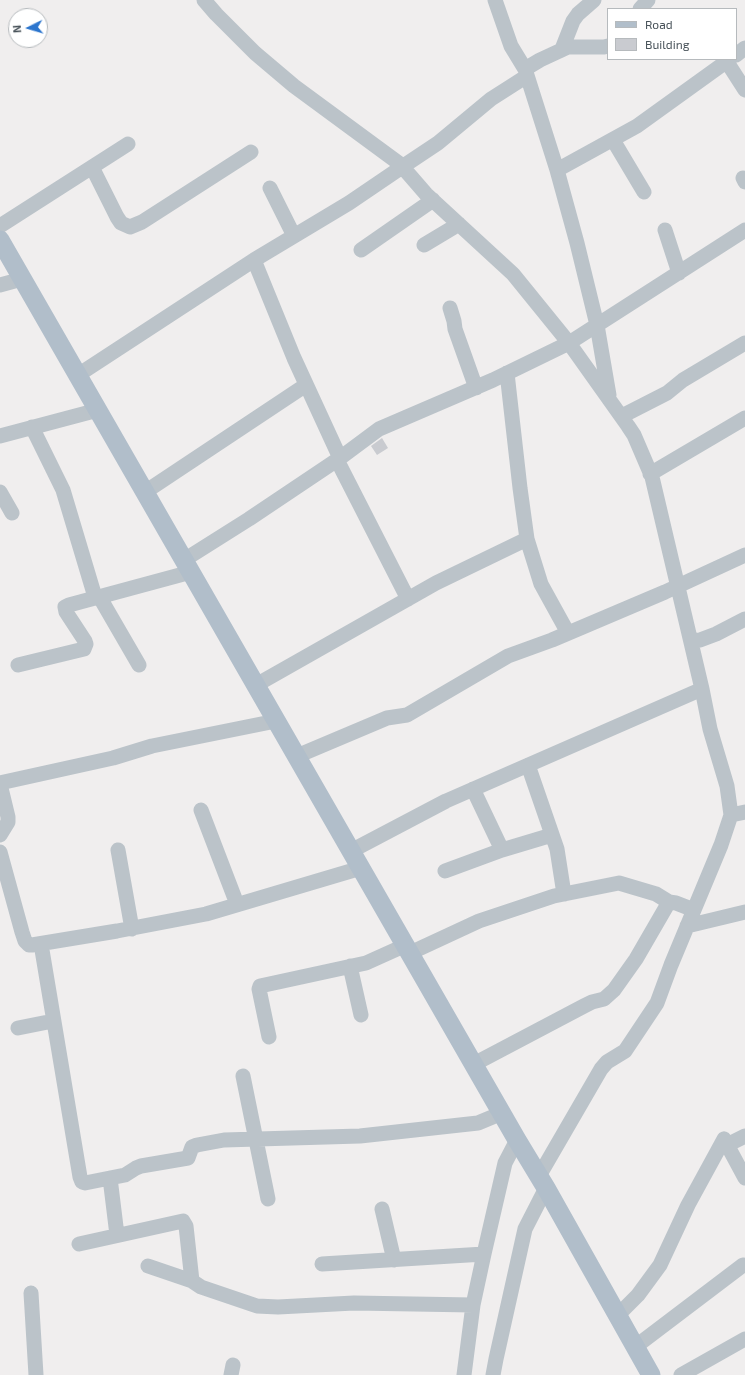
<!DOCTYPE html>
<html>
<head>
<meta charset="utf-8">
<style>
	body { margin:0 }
	#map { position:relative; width:745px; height:1375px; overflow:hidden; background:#f0eeee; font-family:"Exo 2",sans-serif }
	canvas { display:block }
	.legend { position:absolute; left:607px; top:8px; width:130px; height:52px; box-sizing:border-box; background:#fff; border:1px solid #b6babd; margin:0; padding:5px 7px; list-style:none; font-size:12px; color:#485259 }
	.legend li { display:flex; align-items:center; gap:8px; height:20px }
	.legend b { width:20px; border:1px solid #b6babd }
	.north { position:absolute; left:8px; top:8px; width:40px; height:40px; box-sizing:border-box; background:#fff; border:1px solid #b6babd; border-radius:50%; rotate:265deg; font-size:11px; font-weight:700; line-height:16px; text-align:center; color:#485259 }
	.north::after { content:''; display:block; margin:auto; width:14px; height:18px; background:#2c75cd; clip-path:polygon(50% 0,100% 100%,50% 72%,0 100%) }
</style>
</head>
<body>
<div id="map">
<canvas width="745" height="1375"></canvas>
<ul class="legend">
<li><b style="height:5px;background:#b1beca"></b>Road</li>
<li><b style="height:11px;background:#c9cbd0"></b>Building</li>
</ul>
<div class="north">N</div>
</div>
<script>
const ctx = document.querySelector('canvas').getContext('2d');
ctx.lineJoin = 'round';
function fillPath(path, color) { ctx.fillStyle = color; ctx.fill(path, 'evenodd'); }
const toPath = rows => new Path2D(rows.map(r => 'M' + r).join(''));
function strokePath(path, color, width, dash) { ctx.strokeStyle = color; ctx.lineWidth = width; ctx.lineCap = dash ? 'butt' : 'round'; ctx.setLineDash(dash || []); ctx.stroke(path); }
fillPath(toPath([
	[382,438,388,448,377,455,371,446]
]), '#c9cbd0');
strokePath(toPath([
	[204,0,216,14,255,53,294,86,400,164,426,194,513,274,569,343,493,380,379,429,340,458],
	[495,0,511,46,525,69,557,170,577,243,597,325,609,395],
	[640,9,648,0],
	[562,49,573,21,578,14,594,0],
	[736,55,745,48],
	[727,62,745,90],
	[525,69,540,60,568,47,604,47,608,46],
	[613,140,644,192],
	[92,167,117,217,121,223,130,227,142,222,251,152],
	[557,170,637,126,730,59],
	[743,178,745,182],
	[270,188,294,236],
	[0,226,128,144],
	[665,230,679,273],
	[424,245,459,224],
	[361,250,433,200],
	[254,260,349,203,402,167,438,143,491,99,527,76],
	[0,285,22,279],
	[450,308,454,321,455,329,476,388],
	[507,373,520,488,527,539],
	[78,375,254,260,294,358,340,458,337,460],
	[622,416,667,393,683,380,745,343],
	[32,427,63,490,95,597],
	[0,436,98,410],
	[650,474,745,418],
	[0,492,12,513],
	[145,492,306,385],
	[184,560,249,519,337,460,408,599],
	[99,596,139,665],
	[691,641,700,640,716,634,745,619],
	[18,665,84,649,86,644,85,641,66,612,65,607,69,605,191,572],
	[256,685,436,583,527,539,541,584,568,633],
	[297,756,387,718,407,715,508,656,552,640,665,592,745,555],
	[528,765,557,849,564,894],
	[0,783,113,758,152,746,276,721],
	[0,784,8,817,8,822,0,835],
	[473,789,502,850],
	[201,810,237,904],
	[731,815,745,812],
	[118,850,132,929],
	[351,851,446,801,702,689],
	[0,852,22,932,25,941,29,945,32,945,117,931,206,914,361,868],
	[445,871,502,850,552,835],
	[687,926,745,912],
	[41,944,80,1177,82,1182,85,1183,125,1175,136,1168,141,1166,188,1158,192,1147,197,1145,224,1140,360,1136,478,1123,502,1113],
	[410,953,479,921,554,896,619,883,656,894,669,902,676,903,694,910],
	[350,966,361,1015],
	[18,1028,53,1021],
	[269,1037,259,989,260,986,366,963,406,945],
	[474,1064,584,1006,592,1002,604,999,614,990,636,959,669,902],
	[243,1076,268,1199],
	[724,1139,745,1178],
	[727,1145,745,1136],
	[539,1176,601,1069,607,1062,625,1051,657,1003,671,965,721,845,731,815,727,786,710,729,702,689,652,477,634,435,628,426,569,343,745,230],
	[110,1178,117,1235],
	[382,1209,394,1260],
	[79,1244,183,1221,186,1226,192,1281,201,1287,257,1306,278,1307,354,1303,473,1305],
	[322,1264,484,1254],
	[148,1266,192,1281],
	[31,1293,36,1375],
	[618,1315,638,1295,660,1265,688,1205,724,1139],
	[635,1347,743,1265],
	[231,1375,233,1365],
	[464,1375,473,1305,484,1254,505,1163,517,1140],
	[493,1375,496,1359,525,1229,546,1188],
	[681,1375,745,1339]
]), '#bbc3c9', 15);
strokePath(toPath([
	[0,240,517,1140,546,1188,651,1375]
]), '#b1beca', 19);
</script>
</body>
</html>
